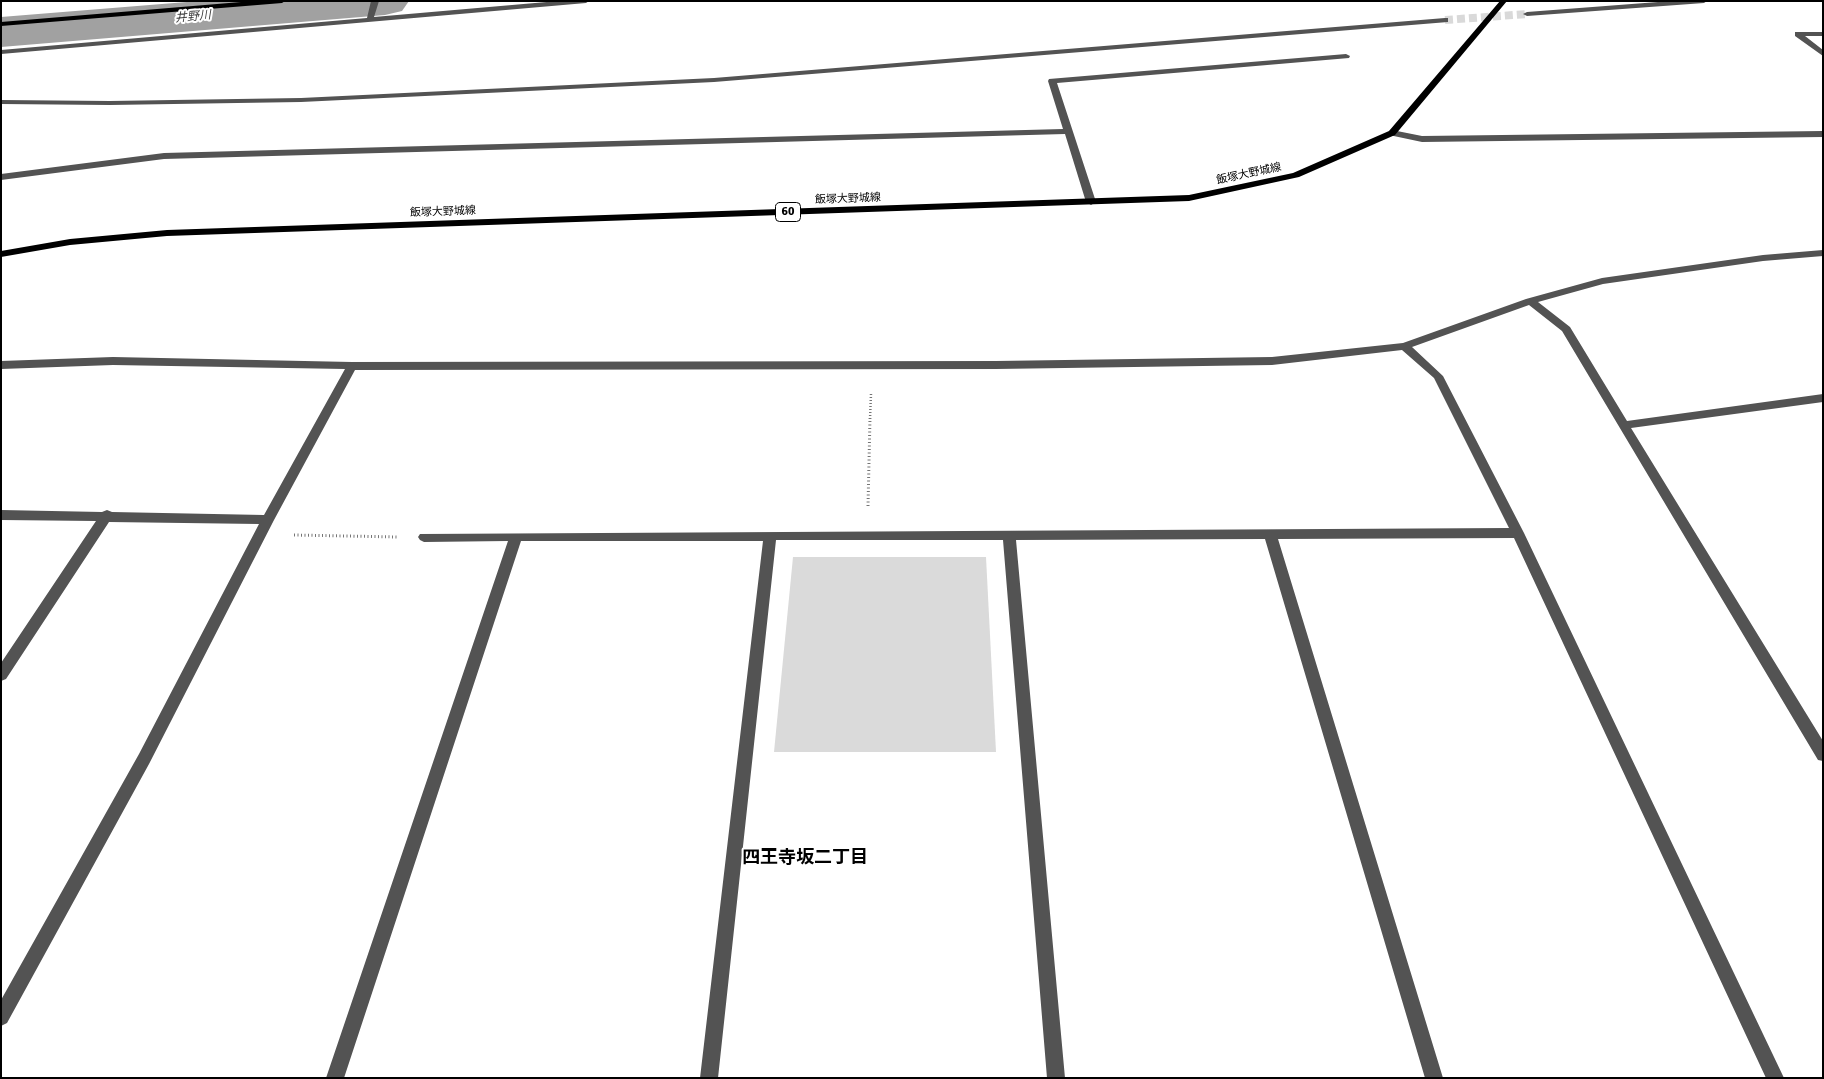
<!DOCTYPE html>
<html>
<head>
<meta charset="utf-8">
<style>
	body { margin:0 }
	#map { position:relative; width:1824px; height:1079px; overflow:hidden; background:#fff; font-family:Signika,sans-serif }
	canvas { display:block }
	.frame { position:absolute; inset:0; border:2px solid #000; pointer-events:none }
</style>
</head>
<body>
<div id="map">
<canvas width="1824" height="1079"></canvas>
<div class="frame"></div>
</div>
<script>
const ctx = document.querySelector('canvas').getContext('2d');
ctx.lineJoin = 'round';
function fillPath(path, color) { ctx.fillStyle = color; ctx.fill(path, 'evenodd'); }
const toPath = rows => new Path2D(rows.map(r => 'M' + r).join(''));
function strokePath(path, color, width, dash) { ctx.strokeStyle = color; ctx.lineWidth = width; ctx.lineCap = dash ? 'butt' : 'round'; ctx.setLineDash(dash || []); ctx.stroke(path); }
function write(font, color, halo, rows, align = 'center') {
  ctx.font = font + ' Signika,"Noto Sans JP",sans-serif'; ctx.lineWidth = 4; ctx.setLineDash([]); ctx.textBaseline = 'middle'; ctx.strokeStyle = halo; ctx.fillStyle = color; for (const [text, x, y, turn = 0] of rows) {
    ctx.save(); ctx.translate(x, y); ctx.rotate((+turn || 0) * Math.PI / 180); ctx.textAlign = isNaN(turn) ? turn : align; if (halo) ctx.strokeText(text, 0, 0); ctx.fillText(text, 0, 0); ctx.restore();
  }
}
fillPath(toPath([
	[793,557,986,557,996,752,774,752]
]), '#dadada');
fillPath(toPath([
	[199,1,409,1,402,11,385,15,1,47,1,17,199,1]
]), '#a1a1a1');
strokePath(toPath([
	[1445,20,1527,14]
]), '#d9d9d9', 8, [8, 4]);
strokePath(toPath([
	[870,419,871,394]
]), '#757575', 2.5, [1, 2]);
strokePath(toPath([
	[868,506,870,418],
	[294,535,398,537]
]), '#757575', 3, [1, 2.5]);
fillPath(toPath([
	[371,1,379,1,374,17,558,1,589,1,586,3,1,54,1,50,367,18,371,1],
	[1671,1,1707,1,1704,3,1527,16,1523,14,1527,12,1671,1],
	[1445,18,1448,18,1448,22,714,82,301,102,110,105,1,104,1,100,110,101,301,98,714,78,1445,18],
	[1795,32,1823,32,1823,36,1805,36,1823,50,1823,56,1795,36,1795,32],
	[1346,54,1350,56,1349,58,1057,83,1096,202,1091,205,1086,202,1065,134,164,159,1,180,1,174,164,153,1063,129,1048,81,1049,79,1346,54],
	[1392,130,1422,136,1823,131,1823,137,1422,142,1389,135,1389,131,1392,130],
	[1823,250,1823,256,1763,261,1603,284,1538,302,1570,327,1627,421,1823,394,1823,402,1631,428,1823,741,1823,761,1818,760,1562,331,1529,305,1412,347,1443,376,1524,533,1784,1078,1766,1078,1514,538,1278,539,1443,1078,1425,1078,1265,539,1016,540,1065,1078,1047,1078,1003,540,776,540,718,1078,700,1078,763,541,521,541,344,1078,326,1078,508,541,424,542,420,540,418,537,420,534,1509,528,1434,378,1402,350,1272,365,996,369,355,370,274,520,149,764,7,1023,1,1026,1,1000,139,754,259,524,109,522,6,679,1,681,1,663,96,521,1,520,1,510,102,512,107,510,112,512,264,515,345,369,113,365,1,369,1,361,113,357,352,362,996,361,1272,357,1403,343,1526,299,1602,278,1763,255,1823,250]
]), '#535353');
fillPath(toPath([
	[253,1,285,1,282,3,1,26,1,22,253,1],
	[1500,1,1507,1,1395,135,1299,177,1189,201,167,236,70,245,1,257,1,251,70,239,167,230,1189,195,1293,173,1389,131,1500,1]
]), '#000');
write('11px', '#000', '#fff', [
	["飯塚大野城線",1249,174,-12],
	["飯塚大野城線",848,199,-2],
	["飯塚大野城線",443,212,-2]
]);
write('italic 12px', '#424242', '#fff', [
	["井野川",193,17,-5]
]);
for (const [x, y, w] of [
	[788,212,25]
]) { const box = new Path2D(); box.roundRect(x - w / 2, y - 9.5, w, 19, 4); ctx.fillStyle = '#fff'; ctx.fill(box); strokePath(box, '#000', 1); }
write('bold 12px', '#000', null, [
	["60",788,212]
]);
write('bold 18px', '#000', '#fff', [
	["四王寺坂二丁目",805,858]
]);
</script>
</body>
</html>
